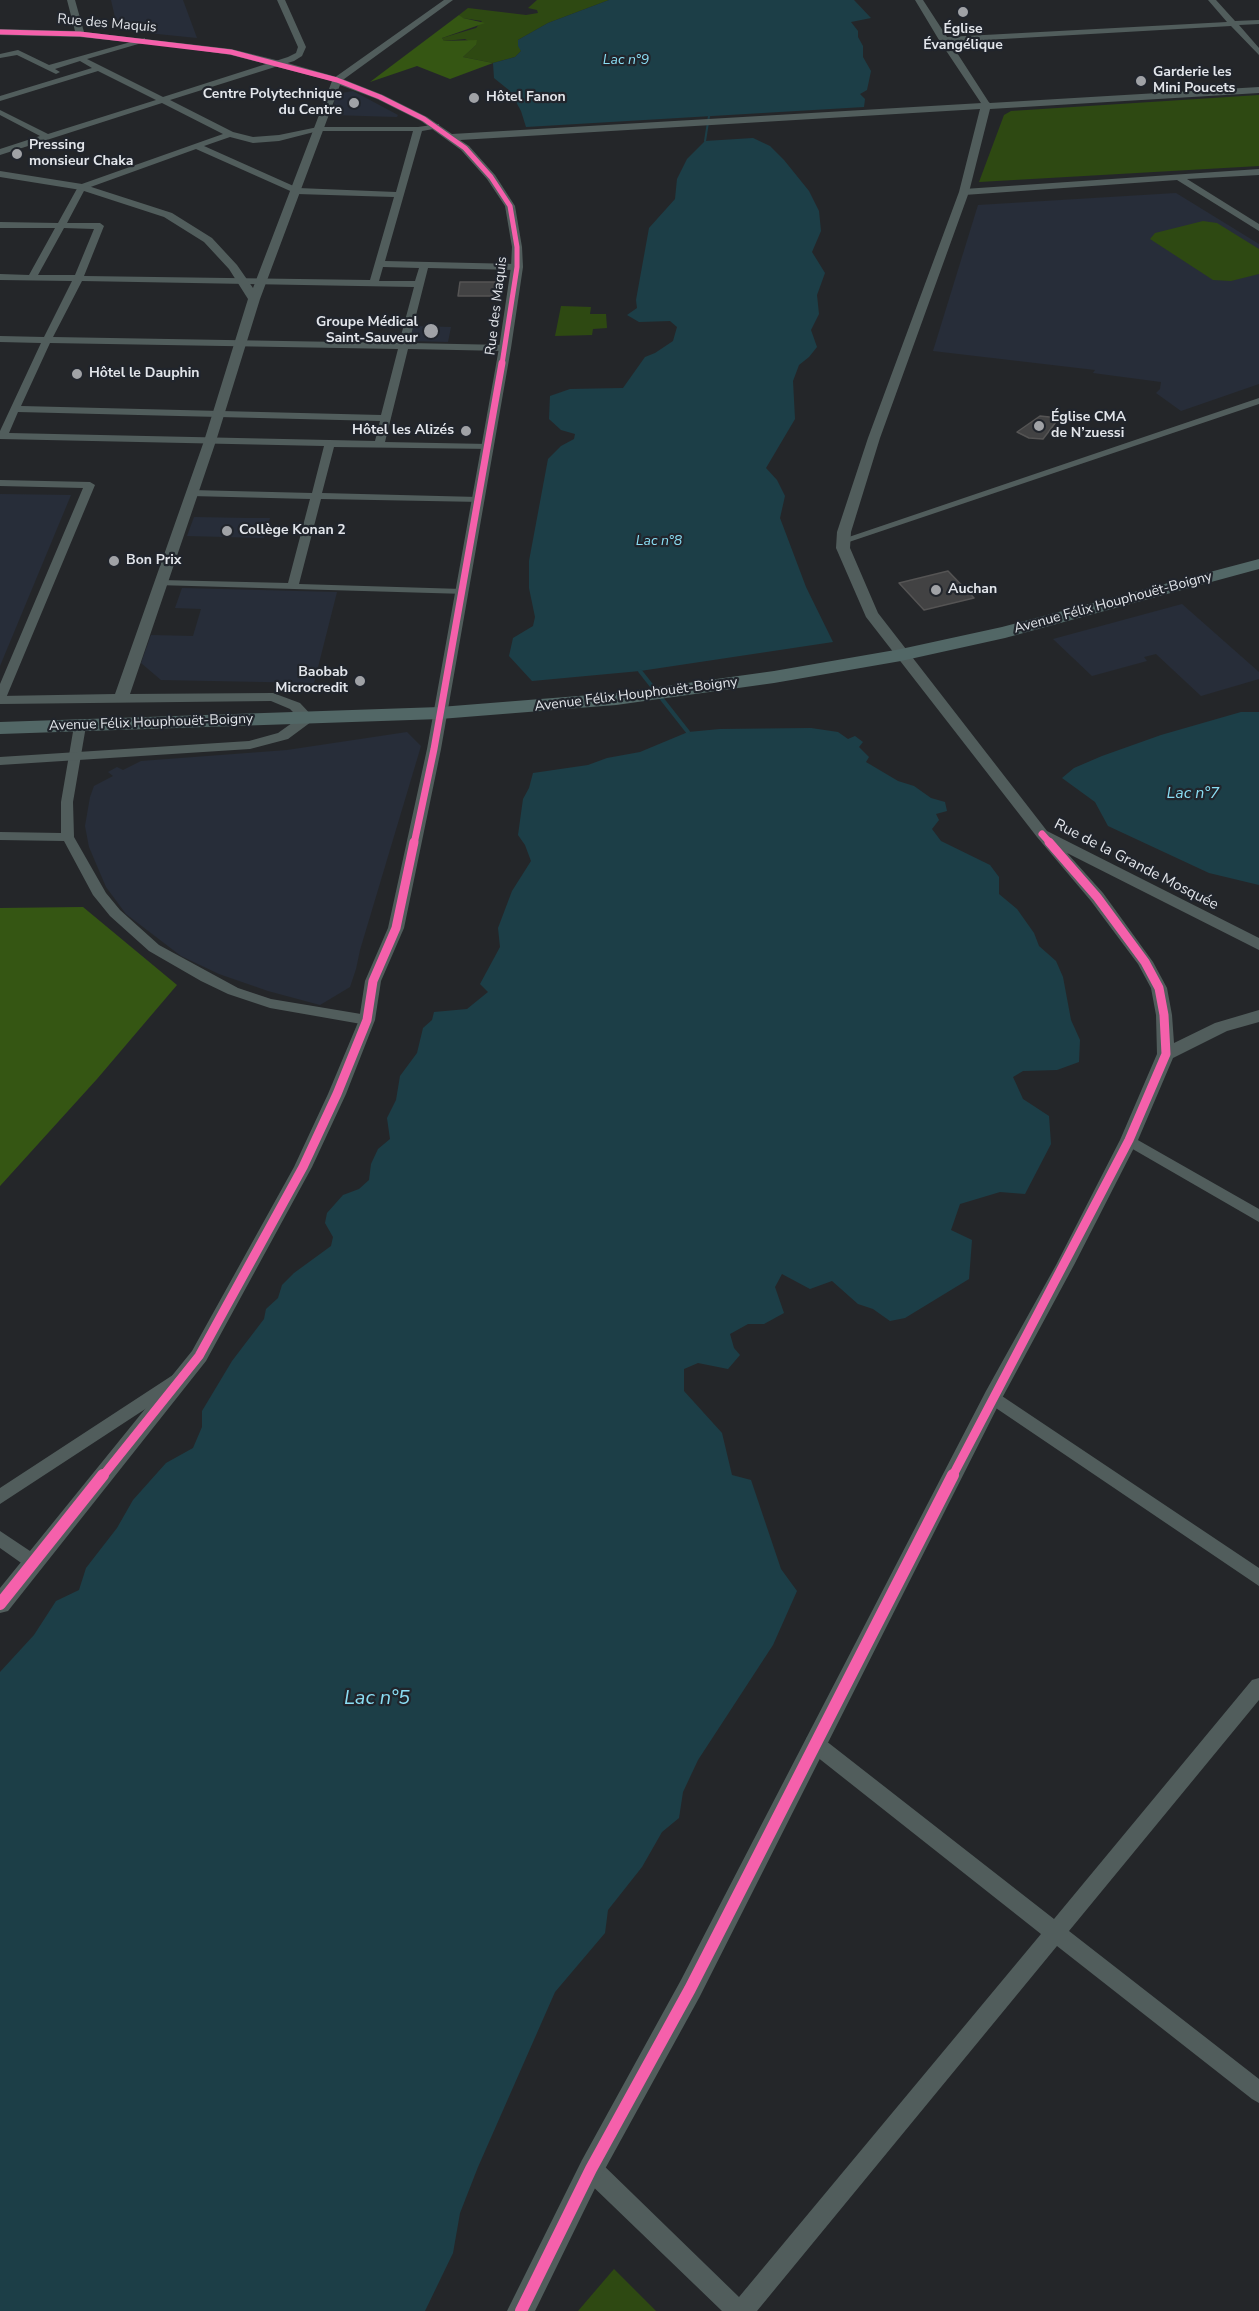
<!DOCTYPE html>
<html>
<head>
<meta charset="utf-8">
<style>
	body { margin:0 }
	canvas { display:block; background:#242629 }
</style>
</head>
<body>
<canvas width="1259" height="2311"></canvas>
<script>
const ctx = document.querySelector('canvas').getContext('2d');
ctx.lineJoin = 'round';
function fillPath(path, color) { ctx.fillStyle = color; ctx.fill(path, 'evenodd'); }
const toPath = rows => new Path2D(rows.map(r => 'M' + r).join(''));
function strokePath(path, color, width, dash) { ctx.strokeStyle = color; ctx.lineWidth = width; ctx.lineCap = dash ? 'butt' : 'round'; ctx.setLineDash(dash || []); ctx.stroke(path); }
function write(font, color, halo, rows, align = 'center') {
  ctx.font = font + ' "Nunito Sans",sans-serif'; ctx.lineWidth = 4.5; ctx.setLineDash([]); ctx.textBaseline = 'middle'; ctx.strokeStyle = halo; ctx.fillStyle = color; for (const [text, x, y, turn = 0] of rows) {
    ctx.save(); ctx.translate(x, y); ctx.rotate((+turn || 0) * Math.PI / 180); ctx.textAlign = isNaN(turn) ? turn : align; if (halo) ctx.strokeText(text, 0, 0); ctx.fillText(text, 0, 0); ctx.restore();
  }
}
fillPath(toPath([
	[111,0,183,0,197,38,118,30],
	[353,91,398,115,397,117,331,115,336,94],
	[1176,193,1259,244,1259,384,1181,411,1156,393,1160,389,1161,382,1093,373,1095,370,933,351,978,205],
	[413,326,451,327,448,342,409,341],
	[0,494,71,495,0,666],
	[194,517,248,518,270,518,264,538,187,536],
	[182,588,337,592,314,683,161,680,141,663,151,635,193,636,201,609,175,608],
	[1182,604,1259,672,1259,679,1201,696,1156,654,1144,657,1147,661,1092,676,1053,639],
	[407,732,421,746,360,950,356,969,350,987,320,1005,268,991,219,974,181,956,126,914,106,887,89,847,85,826,90,797,94,786,113,776,108,772,117,767,123,770,141,761,287,750]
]), '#272d39');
fillPath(toPath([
	[537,0,609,0,548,23,518,40,521,51,515,57,493,63,463,57,476,45,465,39,444,41,442,38,476,28,482,21,462,18,459,15,468,8,526,15,538,13,537,10,528,8],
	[1259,95,1259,166,979,182,1004,115,1011,111],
	[1203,221,1217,223,1259,249,1259,274,1231,281,1213,280,1150,239,1155,233],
	[561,306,591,307,590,314,606,314,607,328,593,329,592,335,555,336],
	[614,2269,656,2311,578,2311]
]), '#2e4912');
fillPath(toPath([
	[459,15,463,18,485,23,442,38,444,41,477,40,476,45,463,57,493,63,450,79,417,66,370,82],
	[83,907,177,985,97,1079,0,1186,0,908]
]), '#355613');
fillPath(toPath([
	[609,0,854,0,871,18,851,22,858,31,858,37,863,46,863,57,871,71,867,90,860,94,865,99,864,107,526,127,521,111,510,91,494,78,493,63,515,57,521,51,518,46,518,40,548,23],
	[753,138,770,146,784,160,809,191,819,211,821,231,812,252,825,273,817,295,819,314,811,330,817,347,809,357,799,365,793,381,795,419,766,468,777,480,785,496,780,518,806,587,833,642,640,671,532,681,509,656,513,638,533,626,535,617,529,588,529,561,548,459,561,446,574,439,575,434,561,430,549,419,550,396,570,389,623,388,645,357,655,353,673,341,677,327,670,321,639,322,627,315,637,308,636,300,649,228,675,199,677,179,687,159,705,141],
	[1241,712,1259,712,1259,885,1209,873,1108,826,1095,802,1062,778,1074,768,1102,756,1161,735],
	[811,728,838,732,848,739,855,736,863,742,859,747,869,757,866,762,898,781,914,786,931,798,945,802,947,811,936,814,939,820,932,829,941,841,990,865,999,877,999,894,1017,909,1034,933,1039,946,1056,961,1063,977,1071,1020,1080,1040,1079,1062,1057,1070,1023,1071,1013,1077,1023,1099,1049,1116,1051,1144,1025,1194,1000,1192,960,1204,951,1230,972,1240,969,1279,905,1318,890,1321,873,1309,858,1304,832,1281,810,1289,782,1274,775,1287,784,1313,764,1324,748,1324,730,1334,734,1348,740,1355,728,1369,698,1363,684,1369,684,1391,722,1433,732,1475,751,1480,781,1569,797,1591,773,1645,698,1760,683,1792,679,1818,662,1832,642,1867,608,1910,605,1933,555,1992,478,2167,460,2213,453,2253,425,2311,0,2311,0,1672,34,1635,56,1601,79,1590,86,1568,117,1528,133,1500,166,1463,193,1448,202,1427,202,1411,232,1361,264,1319,266,1309,278,1298,282,1285,294,1273,331,1246,333,1237,325,1223,327,1213,343,1195,359,1189,369,1180,371,1164,378,1149,390,1139,387,1118,396,1100,400,1076,417,1053,423,1028,432,1020,434,1012,467,1009,488,992,480,984,500,947,498,928,512,891,531,861,525,845,518,835,523,799,529,788,533,773,588,765,607,758,640,752,688,732,720,729]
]), '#1c3e47');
strokePath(toPath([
	[705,141,709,116]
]), '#1c3e47', 2);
strokePath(toPath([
	[640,671,688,732]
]), '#1c3e47', 4);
const building = toPath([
	[460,282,497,282,495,296,458,296,460,282],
	[1040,416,1059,418,1043,439,1029,438,1017,432,1040,416],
	[948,571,974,598,924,610,899,583,948,571]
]);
fillPath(building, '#424243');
strokePath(building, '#555454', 1.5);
fillPath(toPath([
	[277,0,285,0,306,47,302,56,294,61,170,100,233,132,253,137,279,135,318,127,418,127,439,124,439,128,422,131,385,261,517,264,522,267,517,270,428,268,409,343,505,345,510,348,505,351,408,349,385,442,488,444,492,445,492,449,334,447,322,493,478,497,482,498,482,502,321,499,299,584,462,589,468,592,466,594,157,585,157,581,161,580,288,583,310,499,191,496,186,493,191,490,312,493,324,446,0,439,0,431,41,343,0,342,0,336,44,337,72,281,0,280,0,274,29,275,55,228,0,228,0,222,58,223,79,185,223,134,162,103,0,155,0,149,40,136,0,115,0,110,48,134,156,100,98,71,0,101,0,96,92,68,80,61,55,69,60,72,56,74,17,55,0,58,0,54,18,50,49,65,145,38,145,42,87,59,163,97,288,57,296,53,298,47,277,0],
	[318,131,413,131,396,192,298,188,204,146,230,137,253,143,279,141,318,131],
	[196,149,297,194,394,197,370,280,84,276,104,226,100,223,67,223,85,189,196,149],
	[64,228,94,229,75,275,38,275,64,228],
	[383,267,419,268,415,281,379,281,383,267],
	[82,281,414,287,399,343,53,337,82,281],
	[50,343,398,349,381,415,21,406,50,343],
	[18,412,380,421,375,441,9,433,18,412],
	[444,0,453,0,340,82,334,82,334,78,444,0],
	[915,0,923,0,947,37,1227,22,1208,0,1216,0,1235,21,1259,20,1259,24,1239,25,1259,48,1259,55,1231,26,950,42,990,104,986,106,983,106,939,40,915,0],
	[1259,169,1259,175,1187,179,1259,224,1259,231,1177,180,964,195,960,192,964,189,1259,169],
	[1259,398,1259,404,846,543,838,543,837,541,1259,398],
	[0,480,90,482,95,485,6,698,0,702,0,684,83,488,0,486,0,480],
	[80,722,86,726,73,802,74,837,106,893,120,910,159,945,238,988,271,999,367,1015,374,1020,372,1023,367,1025,270,1008,228,994,201,981,149,951,110,916,93,895,64,841,0,840,0,832,61,833,61,802,74,726,80,722],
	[1129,1135,1259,1209,1259,1222,1124,1144,1122,1140,1124,1136,1129,1135],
	[176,1373,182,1375,184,1380,182,1385,0,1504,0,1488,176,1373],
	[993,1390,1259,1568,1259,1586,987,1402,985,1397,987,1392,993,1390],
	[0,1531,39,1557,42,1562,39,1567,33,1569,27,1567,0,1548,0,1531],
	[1259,1678,1259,1700,1069,1931,1259,2079,1259,2103,1252,2099,1057,1946,757,2311,722,2311,583,2177,580,2169,583,2161,591,2158,599,2161,739,2297,1041,1934,807,1749,805,1743,807,1737,814,1734,821,1737,1054,1919,1252,1680,1259,1678]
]), '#515d5c');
fillPath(toPath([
	[67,0,75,0,84,32,231,49,284,62,340,78,383,95,427,117,452,134,982,103,986,101,990,103,1259,87,1259,93,990,109,969,192,880,438,851,532,850,548,878,613,1047,831,1259,938,1259,950,1067,853,1103,893,1153,962,1167,988,1172,1015,1174,1043,1215,1023,1259,1010,1259,1022,1227,1031,1173,1058,1138,1140,1074,1265,1001,1400,699,1998,600,2178,535,2311,507,2311,582,2160,681,1980,986,1391,1056,1265,1120,1140,1157,1054,1156,1015,1151,988,1138,964,1091,901,1037,837,866,617,836,548,837,532,868,438,959,192,980,109,460,140,469,146,495,175,515,206,522,247,523,267,511,348,441,749,404,928,381,981,375,1020,346,1094,312,1167,206,1361,8,1611,0,1613,0,1588,192,1351,294,1167,328,1094,359,1020,365,981,388,928,427,749,499,348,511,267,512,247,505,206,487,179,461,150,421,121,377,99,340,85,260,299,216,441,130,694,273,693,300,703,315,719,288,739,250,749,0,765,0,757,249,741,278,733,299,718,290,709,271,701,0,704,0,696,115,694,204,441,248,299,229,269,204,242,164,217,81,190,0,177,0,171,82,184,172,213,212,238,237,265,253,288,332,81,231,55,176,47,80,37,0,35,0,29,75,31,67,0]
]), '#515d5c');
fillPath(toPath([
	[1259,559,1259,569,1005,638,901,661,774,683,616,705,440,719,0,734,0,722,440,707,616,693,774,671,901,649,1002,627,1259,559]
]), '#526766');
strokePath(toPath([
	[0,32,80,34,231,52,337,80,380,97,424,119,465,148,491,177,510,206,517,247,517,267,502,364]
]), '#f560ab', 5);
strokePath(toPath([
	[1042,834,1051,844],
	[414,844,434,749,502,363]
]), '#f560ab', 7);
strokePath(toPath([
	[102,1477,199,1356,303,1167,337,1094,367,1020,373,981,396,928,414,842],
	[952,1477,1129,1140,1166,1054,1164,1015,1159,988,1145,962,1097,897,1049,842]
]), '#f560ab', 9);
strokePath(toPath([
	[0,1604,103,1475],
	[521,2311,591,2169,690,1989,953,1475]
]), '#f560ab', 12);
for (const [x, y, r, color] of [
	[963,12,6,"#a0a2a6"],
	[1141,81,6,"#a0a2a6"],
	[474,98,6,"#a0a2a6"],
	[354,103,6,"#a0a2a6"],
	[17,154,6,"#a0a2a6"],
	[431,331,8,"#a0a2a6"],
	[77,374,6,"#a0a2a6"],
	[1039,426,6,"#a0a2a6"],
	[466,431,6,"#a0a2a6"],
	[227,531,6,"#a0a2a6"],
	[114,561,6,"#a0a2a6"],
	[936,590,6,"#a0a2a6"],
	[360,681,6,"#a0a2a6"]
]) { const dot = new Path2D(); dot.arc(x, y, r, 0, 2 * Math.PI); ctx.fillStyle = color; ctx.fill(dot); strokePath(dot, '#21252c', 2); }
write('14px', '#e2e5ea', '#21252c', [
	["Rue des Maquis",107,24,5],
	["Rue des Maquis",497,306,-83],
	["Avenue Félix Houphouët-Boigny",1113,603,-15],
	["Avenue Félix Houphouët-Boigny",636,695,-7],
	["Avenue Félix Houphouët-Boigny",151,723,-2]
]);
write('bold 14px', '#e2e5ea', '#21252c', [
	["Église",963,30,"center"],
	["Évangélique",963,46,"center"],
	["Garderie les",1153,73],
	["Mini Poucets",1153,89],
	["Centre Polytechnique",342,95,"right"],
	["du Centre",342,111,"right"],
	["Hôtel Fanon",486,98],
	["Pressing",29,146],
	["monsieur Chaka",29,162],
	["Groupe Médical",418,323,"right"],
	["Saint-Sauveur",418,339,"right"],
	["Hôtel le Dauphin",89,374],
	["Église CMA",1051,418],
	["de N’zuessi",1051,434],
	["Hôtel les Alizés",454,431,"right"],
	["Collège Konan 2",239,531],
	["Bon Prix",126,561],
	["Auchan",948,590],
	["Baobab",348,673,"right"],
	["Microcredit",348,689,"right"]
], 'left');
write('italic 14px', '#8addf3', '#21252c', [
	["Lac n°9",626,61],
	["Lac n°8",659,542]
]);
write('15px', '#e2e5ea', '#21252c', [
	["Rue de la Grande Mosquée",1136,865,27]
]);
write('italic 16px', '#8addf3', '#21252c', [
	["Lac n°7",1193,794]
]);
write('italic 20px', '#8addf3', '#21252c', [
	["Lac n°5",377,1699]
]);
</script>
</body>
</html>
